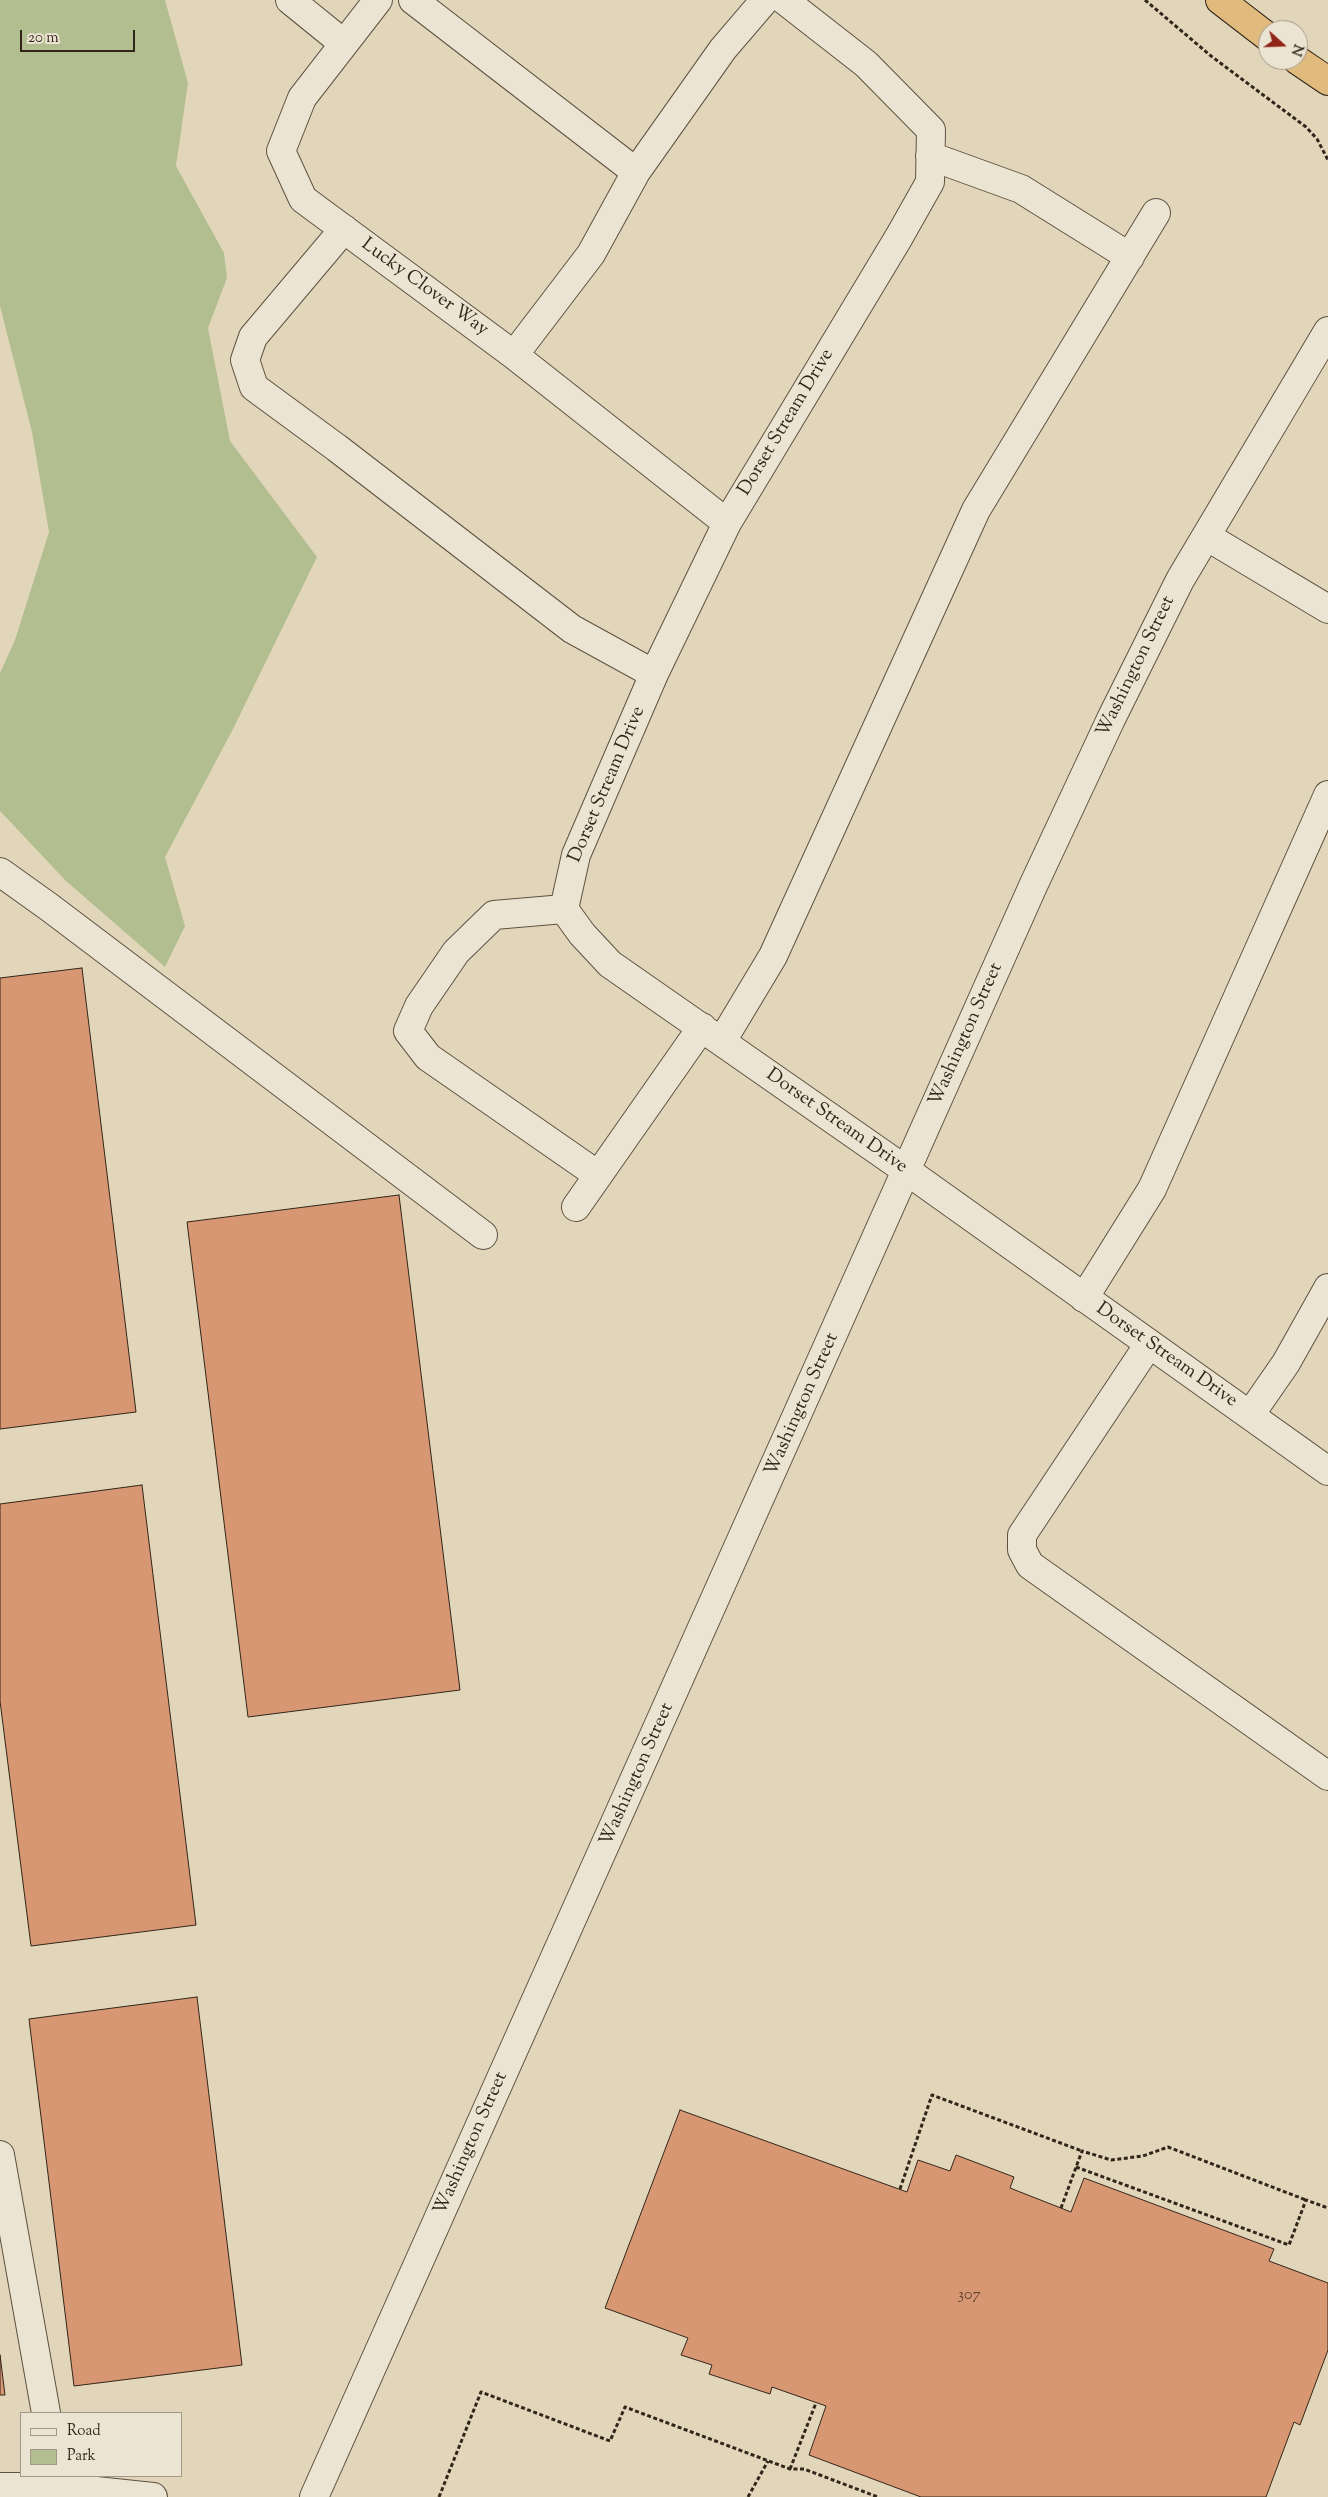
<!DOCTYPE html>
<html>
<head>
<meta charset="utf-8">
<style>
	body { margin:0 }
	#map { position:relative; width:1328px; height:2497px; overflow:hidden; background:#e2d6ba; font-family:"Sorts Mill Goudy",serif }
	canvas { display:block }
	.legend { position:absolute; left:20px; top:2412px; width:162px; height:65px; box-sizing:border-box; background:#ece4d2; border:1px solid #a29888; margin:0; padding:6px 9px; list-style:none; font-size:15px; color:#32251a }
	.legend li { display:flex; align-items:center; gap:10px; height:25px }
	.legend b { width:25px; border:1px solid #a29888 }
	.north { position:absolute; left:1258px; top:20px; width:50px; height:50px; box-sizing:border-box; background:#ece4d2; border:1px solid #a29888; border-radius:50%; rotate:110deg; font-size:14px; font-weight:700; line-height:20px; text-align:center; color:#32251a }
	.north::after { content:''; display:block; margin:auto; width:18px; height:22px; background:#8f2418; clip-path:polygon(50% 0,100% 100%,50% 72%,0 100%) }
	.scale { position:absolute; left:20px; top:30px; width:115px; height:22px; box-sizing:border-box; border:2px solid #32251a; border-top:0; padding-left:6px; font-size:15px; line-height:18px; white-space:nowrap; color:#32251a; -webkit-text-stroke:4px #ece4d2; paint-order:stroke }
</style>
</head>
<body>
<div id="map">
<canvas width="1328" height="2497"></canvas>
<ul class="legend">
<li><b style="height:6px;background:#ece4d2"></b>Road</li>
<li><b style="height:14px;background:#b3be90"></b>Park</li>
</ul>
<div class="north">N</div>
<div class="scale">20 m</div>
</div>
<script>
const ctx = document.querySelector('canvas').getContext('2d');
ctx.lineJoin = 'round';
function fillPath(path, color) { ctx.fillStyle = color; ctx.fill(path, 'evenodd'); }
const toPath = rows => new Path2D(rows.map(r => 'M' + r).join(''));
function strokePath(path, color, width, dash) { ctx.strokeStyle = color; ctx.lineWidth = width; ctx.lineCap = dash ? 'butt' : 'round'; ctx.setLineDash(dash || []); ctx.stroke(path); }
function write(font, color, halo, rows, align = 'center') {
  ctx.font = font + ' "Sorts Mill Goudy",serif'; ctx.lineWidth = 4.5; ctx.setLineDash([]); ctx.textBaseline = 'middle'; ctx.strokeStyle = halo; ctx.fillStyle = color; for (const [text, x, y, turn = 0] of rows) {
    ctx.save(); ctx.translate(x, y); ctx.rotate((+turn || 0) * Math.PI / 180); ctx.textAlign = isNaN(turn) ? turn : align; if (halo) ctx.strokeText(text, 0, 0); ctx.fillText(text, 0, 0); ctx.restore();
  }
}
fillPath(toPath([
	[0,0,165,0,188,83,176,166,224,253,227,278,208,328,230,441,317,557,232,731,165,857,185,926,165,967,66,881,0,811,0,673,15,640,49,532,32,432,0,306]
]), '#b3be90');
const building = toPath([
	[82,968,136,1412,0,1429,0,978,82,968],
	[399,1195,460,1690,248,1717,187,1222,399,1195],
	[142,1485,196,1925,31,1946,0,1701,0,1504,142,1485],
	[197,1997,242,2365,74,2386,29,2019,197,1997],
	[680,2110,907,2192,918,2160,950,2171,956,2155,1014,2177,1010,2188,1071,2212,1084,2178,1274,2249,1269,2261,1328,2283,1328,2350,1300,2425,1294,2422,1266,2497,921,2497,809,2455,826,2406,772,2387,770,2394,709,2374,712,2365,681,2355,688,2338,605,2308,680,2110],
	[0,2355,5,2395,0,2395,0,2355]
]);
fillPath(building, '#d89773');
strokePath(building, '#32251a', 1);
const minor = toPath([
	[290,0,343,43],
	[378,0,302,98,281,151,303,199,514,355,727,523],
	[413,0,636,172],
	[784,0,866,64,931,130,930,182,899,237,727,523,654,674,576,855,564,909,582,934,610,964,907,1171,1328,1471],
	[930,156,1021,189,1130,257],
	[344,229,253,337,245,360,254,387,337,448,572,629,654,674],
	[514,355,591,254,636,172,723,49,765,0],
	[1206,536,1328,609],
	[0,872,49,907,483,1235],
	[564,909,494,915,456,952,419,1006,408,1031,428,1057,598,1175],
	[722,1041,773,956,976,510,1156,213],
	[576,1207,702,1027],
	[1084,1298,1152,1189,1328,795],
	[1149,1344,1022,1535,1022,1550,1030,1565,1328,1776],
	[1250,1415,1286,1363,1328,1288],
	[0,2155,46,2413],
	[0,2487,58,2487,153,2497],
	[314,2497,1033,886,1111,719,1180,580,1328,331]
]);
const highway = toPath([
	[1220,0,1268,37],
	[1297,60,1328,81]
]);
strokePath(minor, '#5e5142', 30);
strokePath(highway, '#32251a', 30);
strokePath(toPath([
	[1145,0,1211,56,1306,127,1317,139,1328,160],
	[1076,2167,1289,2245,1306,2200,1328,2208],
	[900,2189,932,2095,1082,2151],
	[1061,2208,1082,2151,1111,2160,1143,2156,1168,2147,1306,2200],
	[790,2469,816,2403],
	[439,2497,481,2392,610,2441,625,2407,790,2469,804,2469,878,2497],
	[748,2497,768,2461]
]), '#32251a', 3, [4, 2.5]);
strokePath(minor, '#ece4d2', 28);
strokePath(highway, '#e1bb7d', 28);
write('16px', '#5c4230', null, [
	["307",969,2296]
]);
write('19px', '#32251a', '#ece4d2', [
	["Lucky Clover Way",424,288,36],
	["Dorset Stream Drive",787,423,-59],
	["Washington Street",1137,667,-64],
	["Dorset Stream Drive",608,785,-67],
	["Washington Street",967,1035,-66],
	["Dorset Stream Drive",836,1122,35],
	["Dorset Stream Drive",1166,1356,35],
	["Washington Street",803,1405,-66],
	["Washington Street",638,1775,-66],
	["Washington Street",472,2144,-66]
]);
</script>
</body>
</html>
